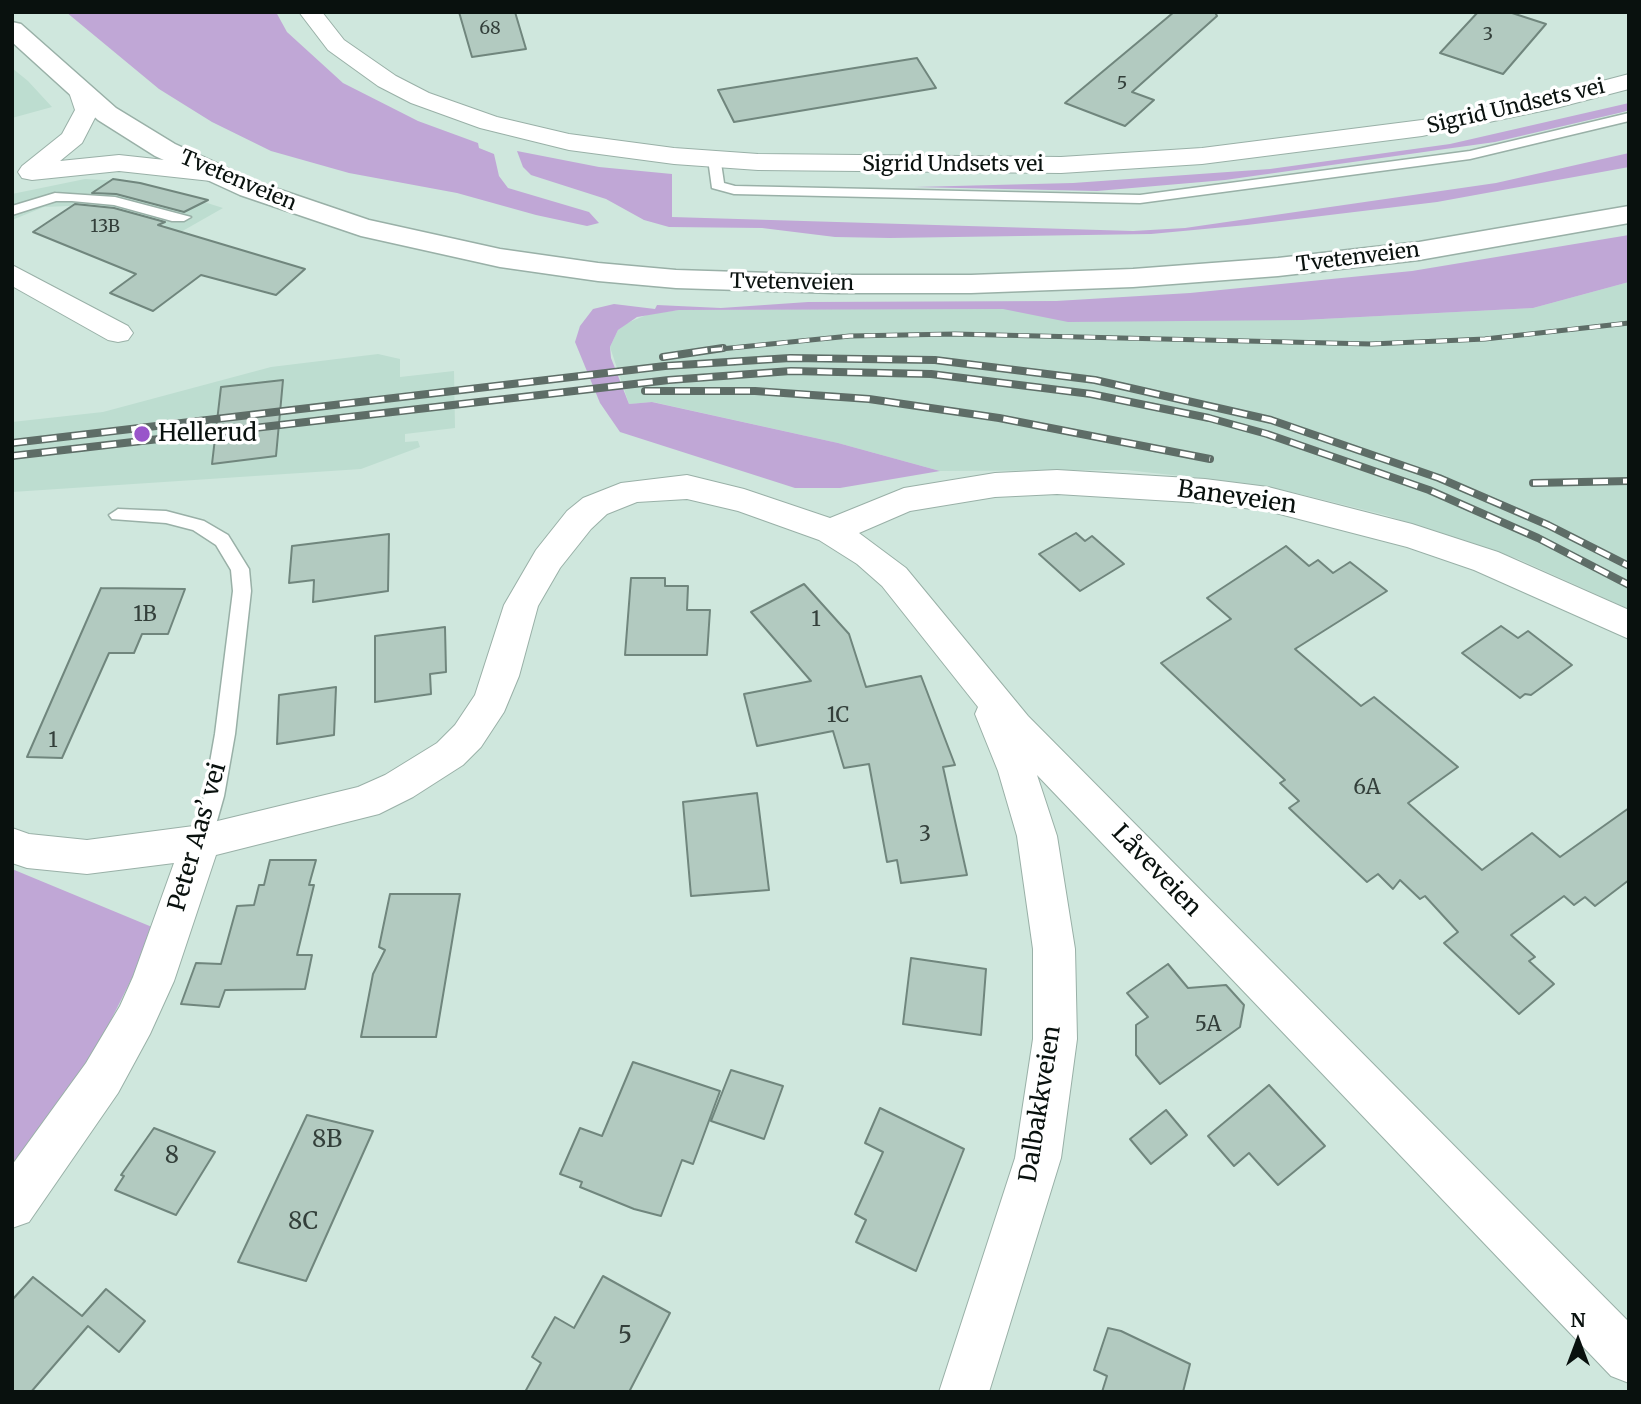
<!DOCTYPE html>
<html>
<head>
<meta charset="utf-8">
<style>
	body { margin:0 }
	#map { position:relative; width:1641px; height:1404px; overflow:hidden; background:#cfe7dd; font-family:Merriweather,serif }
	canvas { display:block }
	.frame { position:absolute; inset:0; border:14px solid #09110e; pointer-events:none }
	.north { position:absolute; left:1543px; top:1306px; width:70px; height:70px; -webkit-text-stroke:5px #fff; paint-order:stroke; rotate:0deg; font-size:19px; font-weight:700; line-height:28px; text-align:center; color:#09110e }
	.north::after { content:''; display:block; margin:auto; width:24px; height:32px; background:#09110e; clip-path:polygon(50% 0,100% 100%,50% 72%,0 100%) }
</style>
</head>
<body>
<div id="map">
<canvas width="1641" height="1404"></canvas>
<div class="frame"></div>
<div class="north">N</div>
</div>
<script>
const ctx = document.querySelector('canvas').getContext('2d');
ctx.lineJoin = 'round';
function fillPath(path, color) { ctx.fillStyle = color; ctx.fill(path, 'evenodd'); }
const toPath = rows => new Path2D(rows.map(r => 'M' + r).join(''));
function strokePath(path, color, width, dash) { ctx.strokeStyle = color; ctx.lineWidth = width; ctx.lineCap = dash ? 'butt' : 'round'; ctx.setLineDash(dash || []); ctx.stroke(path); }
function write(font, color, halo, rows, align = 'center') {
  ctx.font = font + ' Merriweather,serif'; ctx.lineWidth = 7; ctx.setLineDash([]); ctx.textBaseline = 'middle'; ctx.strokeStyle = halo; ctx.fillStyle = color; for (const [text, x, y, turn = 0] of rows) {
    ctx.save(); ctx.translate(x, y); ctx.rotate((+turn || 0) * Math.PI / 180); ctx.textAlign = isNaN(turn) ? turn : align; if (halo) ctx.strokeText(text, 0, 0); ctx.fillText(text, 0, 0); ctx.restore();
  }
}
fillPath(toPath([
	[12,68,28,81,52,107,12,118],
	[85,179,141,182,223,208,179,233,162,231,166,226,148,219,94,205,44,207,12,220,12,194],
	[1629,282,1629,609,1518,559,1385,515,1296,493,1218,480,1126,470,940,471,838,443,653,402,629,404,610,347,618,330,627,323,649,314,679,310,986,308,1303,320,1533,308],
	[378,354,400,359,400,377,454,371,455,428,405,434,405,442,418,441,420,447,361,469,12,492,12,422,103,412,271,367]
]), '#bdddd0');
fillPath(toPath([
	[66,12,276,12,287,32,343,83,418,121,478,143,479,148,494,154,499,176,508,188,589,212,599,223,587,226,536,215,457,193,349,173,271,151,212,122,159,89],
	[1629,103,1629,110,1623,112,1495,142,1225,180,1097,191,914,187,1073,183,1270,169,1450,144],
	[517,151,599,167,672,174,672,217,1133,231,1185,228,1496,183,1629,153,1629,167,1437,202,1247,225,1151,234,890,238,835,237,762,228,669,227,644,220,606,199,531,175,523,167],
	[1629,235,1629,282,1533,308,1303,320,1068,322,1003,309,679,310,637,317,618,330,610,347,611,358,629,404,652,402,838,443,940,471,840,488,795,488,620,432,600,403,575,342,580,326,593,309,614,304,655,309,657,305,721,308,808,302,1056,301,1190,293,1412,271],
	[12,869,152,927,145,952,108,1026,70,1091,12,1167]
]), '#c0a7d6');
const building = toPath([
	[459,12,515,12,526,49,472,57,459,12],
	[1174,12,1215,12,1217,16,1132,92,1154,100,1125,126,1065,103,1174,12],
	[1478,12,1509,12,1546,24,1503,74,1440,53,1478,12],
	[917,58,936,88,734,122,718,90,917,58],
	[113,179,140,183,208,200,184,212,116,194,92,193,113,179],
	[75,204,114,208,165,222,158,225,305,269,276,295,201,275,153,311,110,293,136,274,33,232,75,204],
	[283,380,276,456,212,464,221,387,283,380],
	[1076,533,1085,541,1092,536,1124,564,1080,591,1039,554,1076,533],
	[389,534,388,591,313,602,314,580,289,583,292,546,389,534],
	[1286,546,1309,566,1318,560,1333,573,1350,562,1387,591,1295,649,1361,706,1374,697,1458,767,1408,803,1482,870,1532,833,1560,857,1629,808,1629,880,1595,906,1585,897,1574,905,1564,896,1511,935,1535,957,1529,961,1554,984,1519,1014,1444,943,1458,932,1425,896,1420,899,1400,880,1393,889,1378,874,1367,882,1289,808,1299,801,1280,783,1285,780,1161,663,1231,619,1207,598,1286,546],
	[631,578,665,578,665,586,688,586,687,610,710,610,707,655,625,655,631,578],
	[804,584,849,634,866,687,921,676,955,765,943,767,967,875,901,883,897,860,887,862,869,764,844,768,833,731,757,746,744,694,811,681,751,612,804,584],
	[101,588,185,589,168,634,142,634,134,653,109,653,62,758,27,757,101,588],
	[1501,626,1518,638,1528,631,1572,665,1531,695,1525,694,1520,698,1462,653,1501,626],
	[445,627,446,672,430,674,431,694,375,702,375,636,445,627],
	[336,687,334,735,277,744,279,695,336,687],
	[757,793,769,890,691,896,683,802,757,793],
	[270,860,316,860,309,885,314,885,297,955,312,955,305,989,225,990,219,1007,181,1004,196,963,221,964,237,906,254,905,259,885,264,885,270,860],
	[390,894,460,894,436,1037,361,1037,373,974,385,950,379,947,390,894],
	[911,958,986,969,981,1035,903,1024,911,958],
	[1168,964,1188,988,1226,985,1244,1005,1240,1027,1160,1084,1136,1055,1136,1025,1148,1017,1127,993,1168,964],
	[633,1062,720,1091,693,1164,682,1160,661,1216,634,1209,580,1187,582,1182,560,1174,580,1128,602,1136,633,1062],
	[731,1070,783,1086,764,1139,711,1121,731,1070],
	[1269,1085,1325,1146,1278,1185,1249,1153,1234,1166,1208,1136,1269,1085],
	[880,1108,964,1149,916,1271,856,1242,866,1220,855,1214,883,1152,865,1143,880,1108],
	[1166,1110,1187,1135,1151,1164,1130,1139,1166,1110],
	[307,1115,373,1131,306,1281,238,1262,307,1115],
	[154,1128,215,1152,176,1215,115,1190,124,1176,121,1175,154,1128],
	[603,1276,670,1313,629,1392,525,1392,541,1363,532,1357,555,1317,574,1328,603,1276],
	[33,1277,82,1316,106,1289,145,1321,119,1352,88,1326,31,1392,12,1392,12,1300,33,1277],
	[1108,1328,1121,1331,1190,1364,1183,1392,1102,1392,1107,1376,1094,1370,1108,1328]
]);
fillPath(building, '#b2cac0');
strokePath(building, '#70867d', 2);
const service = toPath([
	[1629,113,1629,121,1470,159,1140,203,734,194,712,188,708,159,720,156,724,183,735,186,1140,195,1470,151,1629,113],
	[55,193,115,197,191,217,184,221,172,221,114,205,72,201,56,201,12,215,12,206,55,193],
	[118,509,166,511,204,521,228,535,249,569,251,591,235,734,224,796,211,842,208,848,201,851,194,848,191,842,204,796,215,734,233,591,231,570,216,545,193,530,166,523,112,519,109,515,118,509]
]);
const minor = toPath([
	[299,12,322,12,344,40,396,76,429,93,497,117,569,134,674,148,758,154,1061,157,1202,148,1422,120,1553,94,1629,74,1629,89,1556,108,1422,136,1202,164,1061,173,758,170,674,164,569,150,480,128,411,103,378,86,328,50,299,12],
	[81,85,90,87,99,110,82,143,60,161,119,155,211,165,220,167,224,173,220,179,211,181,119,171,32,180,22,178,18,172,22,166,62,134,75,110,69,92,72,87,81,85],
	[12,265,128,326,133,333,128,340,118,342,108,340,12,286,12,265],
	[1057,470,1205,479,1268,487,1412,524,1498,552,1629,610,1629,639,1474,570,1407,547,1268,511,1205,503,1057,494,995,497,910,511,859,533,906,568,1028,716,1629,1322,1629,1383,1611,1376,1037,775,1057,836,1075,949,1077,1039,1061,1158,989,1392,939,1392,1015,1158,1033,1039,1033,949,1017,836,998,771,975,714,978,707,882,586,857,564,819,540,738,511,687,499,637,502,607,514,591,529,560,568,538,606,519,676,504,712,481,747,463,765,413,797,379,814,216,855,174,981,150,1034,118,1093,29,1222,12,1228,12,1165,86,1063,120,1006,133,977,174,863,87,874,27,868,12,863,12,828,29,834,87,840,201,825,358,787,385,775,437,743,455,725,475,695,504,605,536,550,567,511,583,498,621,483,687,475,744,489,830,518,904,488,995,473,1057,470]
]);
const secondary = toPath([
	[12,22,21,24,116,108,175,144,260,183,369,220,500,249,598,263,676,270,835,275,971,275,1133,269,1278,258,1419,242,1629,206,1629,223,1419,260,1278,276,1133,287,971,293,835,293,676,288,598,281,500,267,361,236,240,195,155,156,98,120,12,42,12,22]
]);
strokePath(service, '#99b0a7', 3);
strokePath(minor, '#99b0a7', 2);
strokePath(secondary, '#99b0a7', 3);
fillPath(service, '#fff');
fillPath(minor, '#fff');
fillPath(secondary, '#fff');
const railFar1 = toPath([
	[711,350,850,336,955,334,1371,344,1485,339,1629,323]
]);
const rail = toPath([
	[663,357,723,348],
	[645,391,755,391,869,399,999,418,1210,459],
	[12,443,665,366,790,358,935,360,1095,380,1271,420,1439,478,1548,525,1629,566],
	[12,456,669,380,791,371,931,374,1091,394,1209,418,1267,434,1429,490,1538,538,1629,585],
	[1533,483,1629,481]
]);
strokePath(railFar1, '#5e6d67', 5);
strokePath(rail, '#5e6d67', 8);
strokePath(railFar1, '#fff', 3.5, [11]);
strokePath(rail, '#fff', 5, [15]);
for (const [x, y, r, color] of [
	[142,434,9,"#9955ca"]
]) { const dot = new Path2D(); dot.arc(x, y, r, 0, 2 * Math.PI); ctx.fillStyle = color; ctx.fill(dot); strokePath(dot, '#fff', 2.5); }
write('18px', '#333f3a', null, [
	["68",490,29],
	["3",1488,35],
	["5",1122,84],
	["13B",105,227]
]);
write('21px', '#09110e', '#fff', [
	["Sigrid Undsets vei",1516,107,-13],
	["Sigrid Undsets vei",953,165],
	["Tvetenveien",238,181,23],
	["Tvetenveien",1358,258,-7],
	["Tvetenveien",792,283,1]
]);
write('21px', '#333f3a', null, [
	["1B",145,615],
	["1",816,620],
	["1C",838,716],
	["1",53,741],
	["6A",1367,788],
	["3",925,835],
	["5A",1208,1025]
]);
write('24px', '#09110e', '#fff', [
	["Hellerud",158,434]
], 'left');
write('24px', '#09110e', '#fff', [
	["Baneveien",1237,498,8],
	["Peter Aas’ vei",198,837,-74],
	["Låveveien",1156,871,46],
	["Dalbakkveien",1041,1104,-81]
]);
write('24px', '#333f3a', null, [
	["8B",327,1140],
	["8",172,1156],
	["8C",303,1222],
	["5",625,1336]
]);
</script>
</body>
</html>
